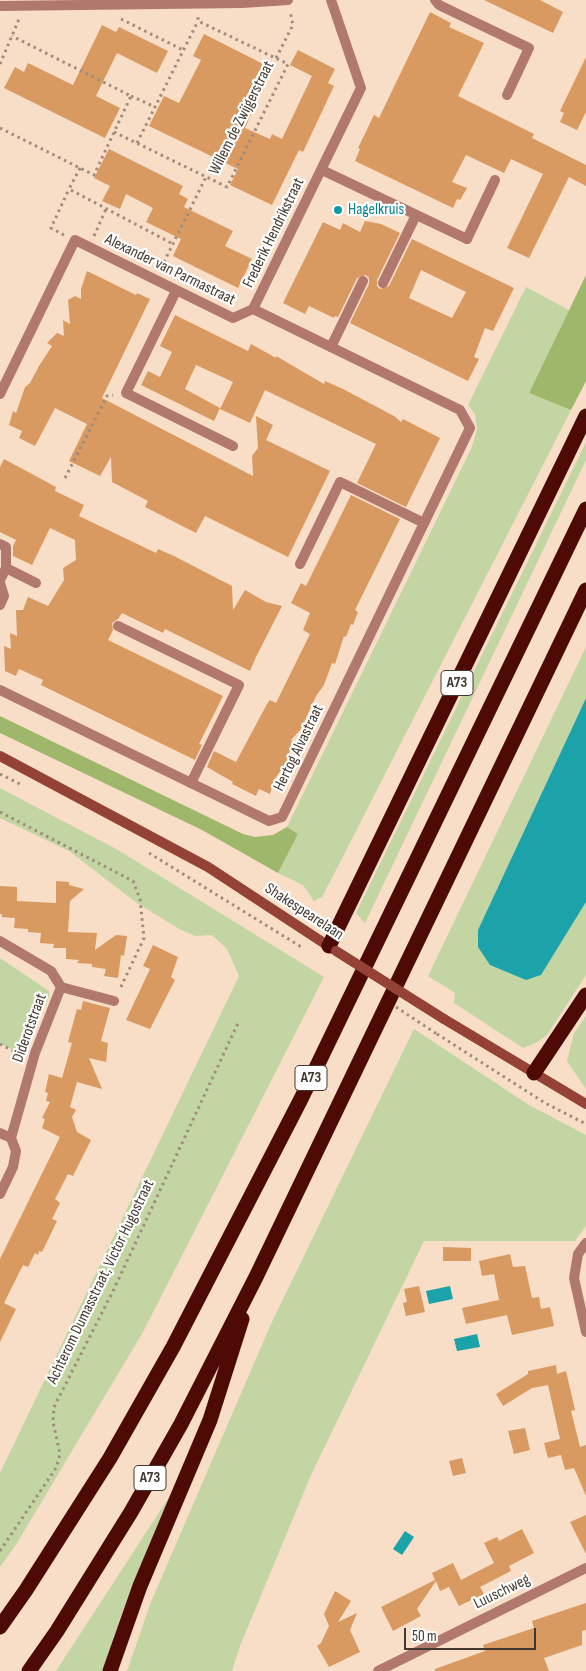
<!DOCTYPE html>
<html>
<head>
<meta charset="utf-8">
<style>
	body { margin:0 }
	#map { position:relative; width:586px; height:1671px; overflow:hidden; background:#f8ddc7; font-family:"Sofia Sans Condensed",sans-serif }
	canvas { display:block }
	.scale { position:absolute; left:404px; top:1628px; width:132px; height:22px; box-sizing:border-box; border:2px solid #42382f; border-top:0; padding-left:6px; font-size:15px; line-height:18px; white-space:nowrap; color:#42382f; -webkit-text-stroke:4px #fff; paint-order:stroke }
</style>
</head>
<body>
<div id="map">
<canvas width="586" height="1671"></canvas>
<div class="scale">50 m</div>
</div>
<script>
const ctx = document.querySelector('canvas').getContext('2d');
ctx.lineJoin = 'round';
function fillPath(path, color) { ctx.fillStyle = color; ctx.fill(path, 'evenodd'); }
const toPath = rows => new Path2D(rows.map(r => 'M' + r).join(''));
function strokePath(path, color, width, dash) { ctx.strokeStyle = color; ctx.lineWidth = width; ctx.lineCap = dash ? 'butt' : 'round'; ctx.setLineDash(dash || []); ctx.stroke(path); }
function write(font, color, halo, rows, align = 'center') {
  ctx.font = font + ' "Sofia Sans Condensed",sans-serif'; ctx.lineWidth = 4.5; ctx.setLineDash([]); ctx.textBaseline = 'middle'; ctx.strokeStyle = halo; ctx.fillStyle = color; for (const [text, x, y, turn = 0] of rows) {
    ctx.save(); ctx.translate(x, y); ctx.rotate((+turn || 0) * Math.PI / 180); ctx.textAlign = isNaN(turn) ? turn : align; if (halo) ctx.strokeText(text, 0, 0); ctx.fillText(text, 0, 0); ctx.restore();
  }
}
fillPath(toPath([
	[526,287,569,310,529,393,571,410,334,874,322,897,314,901,303,885,278,873,298,834,287,827,472,447,477,429,475,414,468,405],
	[586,442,586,460,365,923,356,913],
	[586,647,586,698,478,930,490,965,526,979,541,975,586,902,586,975,547,1035,536,1043,523,1048,454,1003,455,993,428,976],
	[0,788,118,850,324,977,143,1332,17,1543,0,1567,0,1473,239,976,227,949,212,935,196,936,181,930,137,903,69,851,0,818],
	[0,958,49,991,49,997,22,1054,0,1044],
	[586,1016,586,1089,567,1061,574,1033],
	[414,1029,529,1105,586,1135,586,1226,575,1241,424,1241,311,1475,240,1646,232,1671,127,1671,151,1602,271,1324],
	[173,1491,121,1615,103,1671,56,1671]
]), '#c3d5a2');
fillPath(toPath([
	[586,275,586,381,571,410,529,393],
	[0,716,243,834,255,837,273,835,287,827,298,834,278,873,202,830,0,733]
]), '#9eb76b');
fillPath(toPath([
	[586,698,586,902,541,975,526,980,490,965,478,947,478,930],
	[450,1286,453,1299,429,1304,426,1291],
	[477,1334,480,1347,457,1351,454,1339],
	[405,1531,414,1537,402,1555,393,1549]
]), '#1ca2a9');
fillPath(toPath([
	[484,0,540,0,563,12,553,33],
	[430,12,451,23,449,27,484,43,458,96,534,134,532,138,586,165,586,186,569,177,529,258,507,248,543,174,511,159,504,173,466,155,452,182,467,188,460,200,457,199,453,208,355,161,360,149,358,148,374,115,379,118],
	[102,25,116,32,119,27,168,51,157,73,117,53,96,96,120,108,105,138,4,88,15,67,24,72,28,63,73,85],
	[204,34,269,67,260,84,264,86,245,128,270,139,272,134,282,139,312,76,290,65,298,50,335,69,328,83,334,86,303,152,299,150,272,205,230,185,238,169,149,126,164,96,179,103,201,60,193,56],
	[586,57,586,112,577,130,560,122,564,113,560,111],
	[109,149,183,186,179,194,188,199,184,207,233,231,225,246,252,259,238,288,173,256,181,239,146,222,153,208,126,194,120,209,102,201,110,186,94,178],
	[365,221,381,224,400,233,377,280,377,286,380,289,389,286,412,239,514,288,493,331,485,328,474,357,479,359,468,381,350,323,369,284,369,278,366,275,357,278,338,317,335,316,334,318,309,306,305,314,283,303,323,222,340,230,343,223,360,232],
	[421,270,466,292,452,318,409,298],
	[87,271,136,295,137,293,150,299,102,398,253,476,252,456,258,448,256,416,273,425,266,440,330,471,288,557,205,516,196,533,145,507,148,501,112,482,111,457,100,476,69,461,87,424,55,408,35,446,19,438,22,431,9,425,13,411,16,413,25,387,30,383,39,366,52,346,47,343,57,333,64,336,63,320,70,324,68,300,75,296,81,299,81,289],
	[175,315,248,351,251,344,276,358,276,356,324,384,325,381,343,389,394,416,401,422,403,419,440,438,406,507,357,483,376,444,265,390,250,423,220,409,233,382,196,365,185,389,220,408,214,421,141,385,148,371,160,377,172,352,160,346],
	[4,459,56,487,55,491,84,505,79,516,156,553,158,549,174,556,232,586,233,610,245,590,266,602,282,606,256,657,250,671,165,629,163,633,122,613,118,619,112,623,113,630,108,640,223,696,199,744,202,745,195,760,41,685,43,680,19,669,16,676,5,671,4,646,11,649,10,633,17,636,16,610,23,610,28,597,48,606,64,580,63,568,76,560,75,540,50,528,32,565,13,556,13,546,16,540,0,532,0,467],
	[351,495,400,519,355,610,358,612,353,625,351,624,346,637,344,636,335,664,332,663,324,685,316,696,301,729,291,740,293,741,286,763,274,780,270,794,259,789,256,796,232,784,233,782,207,767,214,751,236,762,267,704,270,700,276,703,310,634,303,630,310,613,291,603,301,583,306,586],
	[56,881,69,882,69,885,84,889,70,901,68,932,97,933,95,950,116,935,127,936,124,956,121,955,118,978,104,976,106,969,92,967,92,964,77,963,79,960,66,959,66,948,53,948,54,944,40,943,41,933,28,932,28,929,14,928,15,918,2,917,2,914,0,914,0,886,17,887,17,901,56,903],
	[153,945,178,957,171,977,175,980,150,1029,126,1020,150,969,143,966],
	[83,1001,110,1008,101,1041,108,1043,106,1062,89,1058,102,1089,77,1082,70,1107,76,1110,72,1117,77,1132,91,1140,73,1176,68,1174,55,1199,60,1203,52,1219,57,1221,42,1252,39,1251,38,1255,35,1253,28,1267,23,1265,4,1303,16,1309,0,1342,0,1259,60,1137,42,1128,45,1119,42,1118,50,1102,46,1101,48,1093,45,1092,49,1074,62,1078,72,1043,68,1042,77,1009,81,1010],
	[443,1247,471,1248,471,1261,443,1261],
	[510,1254,513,1267,525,1266,532,1298,539,1297,541,1309,550,1307,554,1326,512,1335,507,1315,466,1324,462,1308,499,1300,494,1274,482,1276,479,1261],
	[419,1286,425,1312,406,1316,403,1303,407,1302,404,1289],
	[556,1365,557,1374,566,1371,575,1410,571,1411,580,1447,586,1445,586,1496,574,1468,565,1470,561,1455,548,1458,544,1443,560,1439,548,1385,532,1388,503,1406,496,1394,528,1374,528,1371],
	[525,1428,530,1450,514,1454,508,1431],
	[462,1458,466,1473,453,1476,449,1461],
	[586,1515,586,1554,570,1522],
	[522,1529,534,1553,509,1566,511,1571,480,1587,484,1594,459,1606,449,1587,440,1591,436,1581,417,1609,421,1616,393,1631,381,1607,435,1580,432,1573,453,1563,461,1580,494,1563,484,1543,497,1537,499,1541],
	[335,1591,351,1601,338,1622,357,1613,350,1630,360,1652,329,1667,317,1646,321,1643,329,1626,324,1614],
	[586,1603,586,1630,582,1631,582,1645,544,1658,549,1671,435,1671,435,1669,485,1651,483,1645,534,1628,532,1621]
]), '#d99a61');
strokePath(toPath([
	[121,19,183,50],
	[276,58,293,25,290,11],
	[0,64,19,19],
	[131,96,155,107],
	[0,128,94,175,131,96,12,36],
	[114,132,227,187,288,64,198,21,198,15],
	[137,143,198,21],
	[80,168,69,189,173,244],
	[64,235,51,228,69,189],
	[94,236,106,209],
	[161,268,206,177],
	[65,478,107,396,113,395],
	[0,774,22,785],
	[0,812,133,881,140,899,144,938,120,989],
	[149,853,303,948],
	[437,1034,545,1103,586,1124],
	[0,1044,21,1055],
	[0,1551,56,1468,60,1454,53,1422,54,1407,114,1289,239,1021]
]), '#9e8c7c', 3, [2.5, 4]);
strokePath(toPath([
	[435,0,439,5,529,48,507,95],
	[467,239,495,180],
	[383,283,416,215],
	[176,291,126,393,233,446],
	[331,347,363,281],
	[0,544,6,547,6,568,0,580],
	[300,564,340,482,424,523],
	[6,568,36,583],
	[118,626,239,685,191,783],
	[61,987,114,1001]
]), '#b1786d', 10);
strokePath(toPath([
	[0,6,242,3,288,0],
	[322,170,467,239],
	[253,309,361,88,331,0],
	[0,394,75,240,233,318,253,309,460,410,470,428,282,817,269,821,0,690],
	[0,583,4,596,0,605],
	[0,941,51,971,61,987,35,1053,11,1138],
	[0,1133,11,1138],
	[0,1194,13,1167,16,1151,11,1138],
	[586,1243,578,1254,574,1278,586,1332],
	[378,1671,586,1568]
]), '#b1786d', 10);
strokePath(toPath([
	[0,756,208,867,333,949],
	[444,1019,586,1104]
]), '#934235', 10);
strokePath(toPath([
	[329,946,586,416],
	[534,1073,586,995],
	[0,1627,26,1590,110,1458,173,1347,301,1099,586,509],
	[29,1671,57,1631,131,1512,181,1424,256,1277,586,590],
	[110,1671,140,1586,210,1420,242,1319]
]), '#4e0b05', 15);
strokePath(toPath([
	[396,1007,437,1034]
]), '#9e8c7c', 3, [2.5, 4]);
strokePath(toPath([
	[336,951,444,1019]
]), '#934235', 10);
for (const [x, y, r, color] of [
	[338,210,5,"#0f9aa8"]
]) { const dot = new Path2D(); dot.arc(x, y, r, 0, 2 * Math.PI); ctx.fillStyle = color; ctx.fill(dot); strokePath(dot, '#fff', 2); }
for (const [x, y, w] of [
	[457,683,32],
	[311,1078,32],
	[150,1478,32]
]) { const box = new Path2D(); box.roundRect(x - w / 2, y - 12.5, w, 25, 4); ctx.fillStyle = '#fff'; ctx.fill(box); strokePath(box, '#42382f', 1); }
write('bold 15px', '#42382f', null, [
	["A73",457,683],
	["A73",311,1078],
	["A73",150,1478]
]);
write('16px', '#42382f', '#fff', [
	["Willem de Zwijgerstraat",242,118,-63],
	["Frederik Hendrikstraat",274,233,-64],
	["Alexander van Parmastraat",170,270,26],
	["Hertog Alvastraat",299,748,-64],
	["Shakespearelaan",304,912,33],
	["Diderotstraat",30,1028,-70],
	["Achterom Dumasstraat, Victor Hugostraat",101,1282,-64],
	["Luuschweg",502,1592,-26]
]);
write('16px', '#0d838f', '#fff', [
	["Hagelkruis",348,210]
], 'left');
</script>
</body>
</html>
